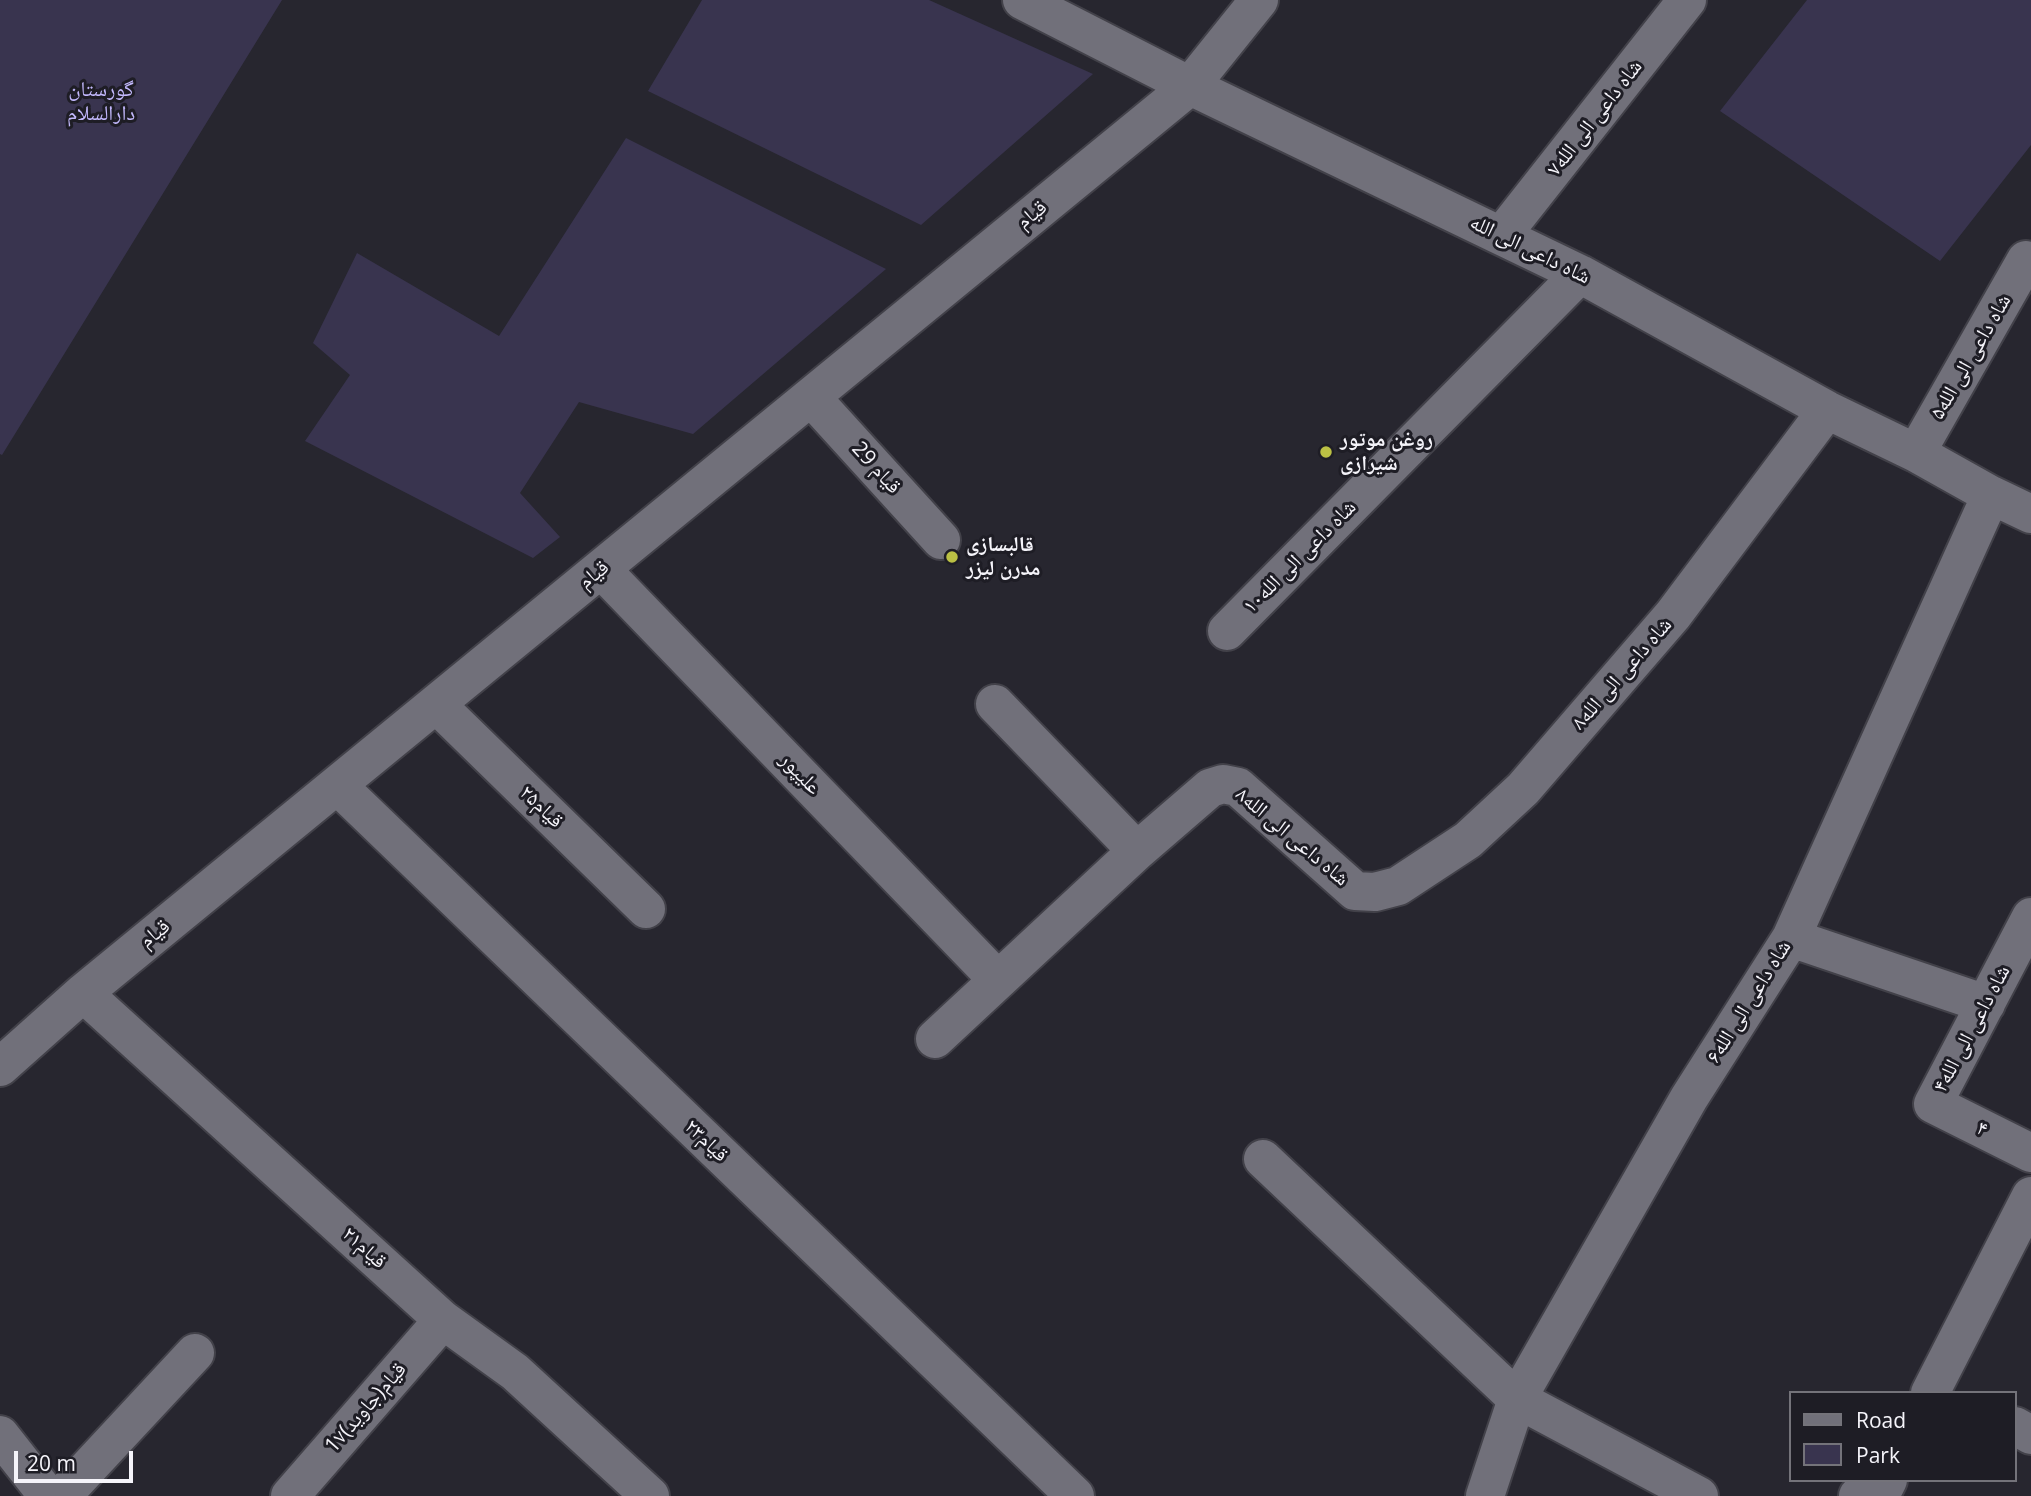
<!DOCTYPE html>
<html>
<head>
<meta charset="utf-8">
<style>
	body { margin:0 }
	#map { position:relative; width:2031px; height:1496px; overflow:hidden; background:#27262f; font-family:"Open Sans",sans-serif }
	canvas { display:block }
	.legend { position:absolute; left:1789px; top:1391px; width:228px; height:91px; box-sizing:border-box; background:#1e1d25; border:2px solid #74737a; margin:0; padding:9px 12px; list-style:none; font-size:21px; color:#f5f4fa }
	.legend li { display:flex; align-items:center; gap:14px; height:35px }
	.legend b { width:35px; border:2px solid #74737a }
	.scale { position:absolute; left:14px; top:1451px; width:119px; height:32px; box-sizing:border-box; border:4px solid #f5f4fa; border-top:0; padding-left:9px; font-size:21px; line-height:24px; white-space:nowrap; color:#f5f4fa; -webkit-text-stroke:5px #1e1d25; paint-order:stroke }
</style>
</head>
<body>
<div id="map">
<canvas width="2031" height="1496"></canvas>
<ul class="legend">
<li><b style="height:9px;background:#71707a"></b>Road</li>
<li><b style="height:19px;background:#39344f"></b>Park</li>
</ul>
<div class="scale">20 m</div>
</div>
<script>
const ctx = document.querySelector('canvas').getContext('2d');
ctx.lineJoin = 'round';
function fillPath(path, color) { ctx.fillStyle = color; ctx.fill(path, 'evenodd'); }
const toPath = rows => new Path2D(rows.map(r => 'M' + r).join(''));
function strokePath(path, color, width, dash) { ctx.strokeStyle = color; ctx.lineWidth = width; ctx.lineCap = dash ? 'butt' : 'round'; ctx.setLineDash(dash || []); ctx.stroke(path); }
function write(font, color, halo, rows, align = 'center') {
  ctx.font = font + ' "Open Sans","Noto Naskh Arabic",sans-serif'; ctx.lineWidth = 6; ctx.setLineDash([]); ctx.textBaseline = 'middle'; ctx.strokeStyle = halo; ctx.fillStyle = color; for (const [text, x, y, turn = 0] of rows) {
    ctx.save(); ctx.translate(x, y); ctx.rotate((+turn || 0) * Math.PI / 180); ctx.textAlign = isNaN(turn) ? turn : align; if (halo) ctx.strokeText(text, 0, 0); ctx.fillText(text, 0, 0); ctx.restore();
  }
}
fillPath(toPath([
	[0,0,282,0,2,455,0,454],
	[702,0,929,0,1093,74,921,225,648,91],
	[1807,0,2031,0,2031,145,1940,261,1720,111],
	[626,138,886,269,693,434,579,402,520,493,560,537,533,558,305,441,350,375,313,343,357,253,499,336]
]), '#39344f');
const minor = toPath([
	[1022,0,1190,86,1580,274,1827,410,1916,453,1991,495,2031,514],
	[1502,235,1687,0],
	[811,397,941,540],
	[1916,453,2026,260],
	[601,569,998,980],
	[1227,631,1580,274],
	[436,704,646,909],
	[995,704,1137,851],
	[337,785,1075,1496],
	[2031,917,1933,1104,2031,1153],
	[1791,938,1986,1004],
	[83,993,443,1320,515,1372,650,1496],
	[935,1039,1137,851,1210,788,1223,784,1238,787,1355,891,1375,892,1398,886,1468,840,1523,789,1673,615,1827,410],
	[0,1067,83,993,1190,86,1259,0],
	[1263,1159,1517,1399,1699,1496],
	[1930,1393,2031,1196],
	[2015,1426,2031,1435],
	[0,1435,48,1496],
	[62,1496,195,1353],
	[290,1496,443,1320],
	[1485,1496,1517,1399,1689,1098,1791,938,1991,495],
	[1858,1496,1885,1486,1888,1480]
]);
strokePath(minor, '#424149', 42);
strokePath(minor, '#71707a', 38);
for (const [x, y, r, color] of [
	[1326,452,7,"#bbc044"],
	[952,557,7,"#bbc044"]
]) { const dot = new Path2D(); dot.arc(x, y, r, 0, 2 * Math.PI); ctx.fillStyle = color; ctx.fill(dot); strokePath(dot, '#1e1d25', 2.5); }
write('21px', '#c2b8fc', '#1e1d25', [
	["گورستان",101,90],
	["دارالسلام",101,114]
]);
write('21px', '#f5f4fa', '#1e1d25', [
	["شاه داعی الی الله۷",1595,118,-52],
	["قیام",1032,215,-39],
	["شاه داعی الی الله",1530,250,26],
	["شاه داعی الی الله۵",1971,357,-60],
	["قیام 29",876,468,48],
	["شاه داعی الی الله۱۰",1300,557,-45],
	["قیام",594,575,-39],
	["شاه داعی الی الله۸",1622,674,-49],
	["علیپور",800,774,46],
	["قیام۲۵",541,807,44],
	["۸شاه داعی الی الله",1292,837,40],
	["قیام",155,934,-39],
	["شاه داعی الی الله۶",1749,1002,-58],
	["شاه داعی الی الله۴",1972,1029,-62],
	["۴",1982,1129,27],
	["قیام۲۳",706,1141,44],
	["قیام۲۱",364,1248,42],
	["قیام(جاوید)1۷",366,1408,-49]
]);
write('bold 21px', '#f5f4fa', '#1e1d25', [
	["روغن موتور",1340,440],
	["شیرازی",1340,464],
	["قالبسازی",966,545],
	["مدرن لیزر",966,569]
], 'left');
</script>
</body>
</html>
